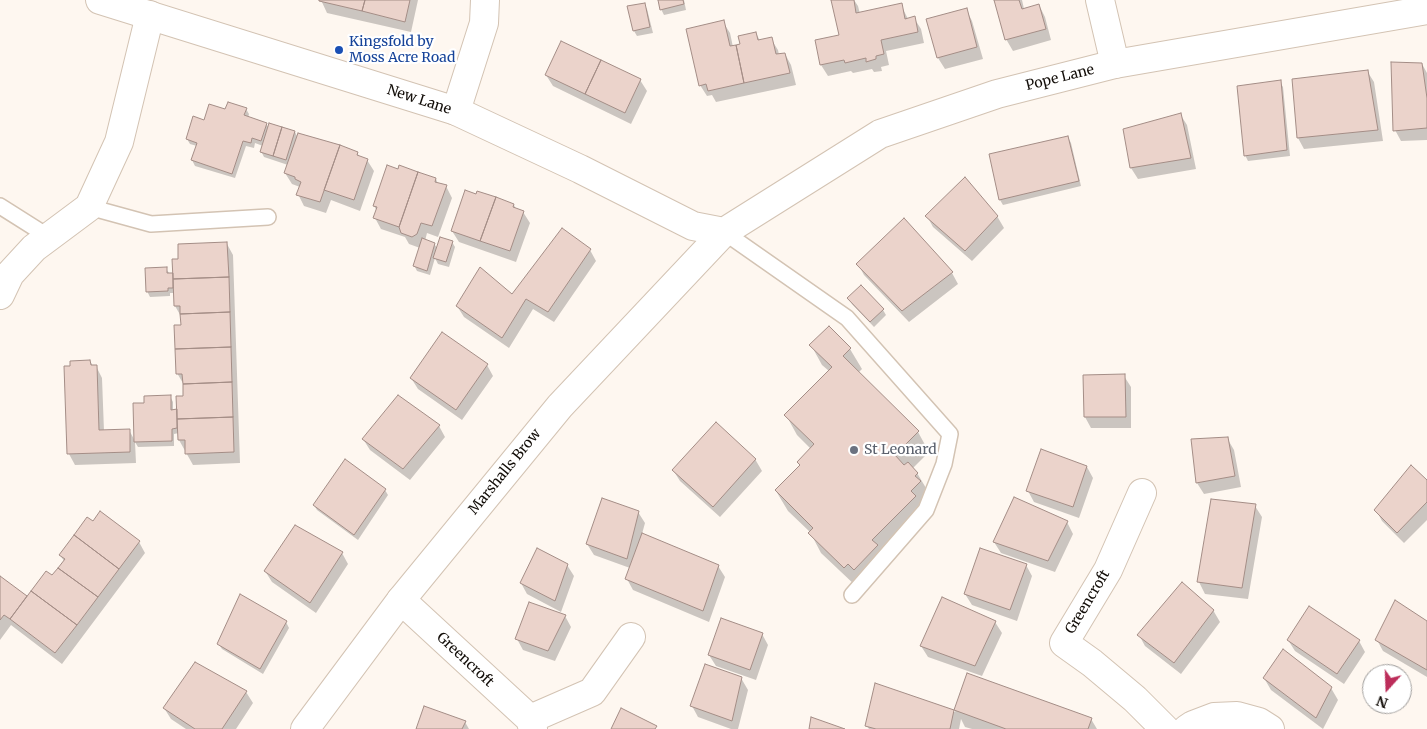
<!DOCTYPE html>
<html>
<head>
<meta charset="utf-8">
<style>
	body { margin:0 }
	#map { position:relative; width:1427px; height:729px; overflow:hidden; background:#fef7f0; font-family:Merriweather,serif }
	canvas { display:block }
	.north { position:absolute; left:1362px; top:664px; width:50px; height:50px; box-sizing:border-box; background:#fff; border:1px solid #a09e9c; border-radius:50%; rotate:200deg; font-size:14px; font-weight:700; line-height:20px; text-align:center; color:#110c07 }
	.north::after { content:''; display:block; margin:auto; width:18px; height:22px; background:#bc2d5a; clip-path:polygon(50% 0,100% 100%,50% 72%,0 100%) }
</style>
</head>
<body>
<div id="map">
<canvas width="1427" height="729"></canvas>
<div class="north">N</div>
</div>
<script>
const ctx = document.querySelector('canvas').getContext('2d');
ctx.lineJoin = 'round';
function fillPath(path, color) { ctx.fillStyle = color; ctx.fill(path, 'evenodd'); }
const toPath = rows => new Path2D(rows.map(r => 'M' + r).join(''));
function strokePath(path, color, width, dash) { ctx.strokeStyle = color; ctx.lineWidth = width; ctx.lineCap = dash ? 'butt' : 'round'; ctx.setLineDash(dash || []); ctx.stroke(path); }
function write(font, color, halo, rows, align = 'center') {
  ctx.font = font + ' Merriweather,serif'; ctx.lineWidth = 4.5; ctx.setLineDash([]); ctx.textBaseline = 'middle'; ctx.strokeStyle = halo; ctx.fillStyle = color; for (const [text, x, y, turn = 0] of rows) {
    ctx.save(); ctx.translate(x, y); ctx.rotate((+turn || 0) * Math.PI / 180); ctx.textAlign = isNaN(turn) ? turn : align; if (halo) ctx.strokeText(text, 0, 0); ctx.fillText(text, 0, 0); ctx.restore();
  }
}
fillPath(toPath([
	[321,0,418,0,411,32,327,13],
	[659,0,684,0,686,10,664,15,661,9],
	[833,0,854,0,858,6,860,14,901,5,908,19,914,18,921,29,924,43,886,51,889,65,881,67,882,71,874,72,872,69,853,73,851,71,828,76,821,65,840,36],
	[996,0,1022,0,1024,9,1039,5,1045,17,1051,40,1013,51,1006,39],
	[644,4,647,9,653,33,637,36,634,31,629,7],
	[966,9,972,21,983,59,945,69,938,58,927,20],
	[723,22,730,33,733,47,742,45,756,33,760,41,771,39,778,50,779,55,785,54,791,65,796,85,716,102,712,95,707,96,700,85],
	[1422,64,1427,73,1427,140,1401,141,1395,130],
	[1367,71,1374,82,1383,141,1304,149,1298,138],
	[546,75,640,80,647,91,631,124,553,86],
	[1280,82,1283,87,1290,156,1248,161,1245,155],
	[246,109,249,114,248,118,266,124,269,128,270,124,295,132,298,138,357,153,360,157,367,160,374,171,360,211,331,200,326,213,304,206,298,194,300,187,292,184,285,173,288,165,264,157,261,151,263,146,255,143,254,148,246,146,235,178,195,166,192,160,197,146,190,144,187,139,205,121,226,111],
	[1180,114,1187,125,1196,169,1138,179,1131,168],
	[1068,137,1071,143,1081,186,1003,205,1000,200],
	[436,179,438,184,446,186,452,198,438,237,427,233,425,241,434,244,438,249,452,242,455,247,449,267,438,264,435,258,430,275,417,271,414,265,420,248,409,244,405,237,381,229,375,218,377,211,374,206],
	[514,205,516,209,523,212,530,223,516,262,459,242,452,231],
	[927,216,997,216,1004,228,972,261,933,227],
	[227,244,233,255,240,463,193,465,179,440,179,433,174,434,174,446,138,447,135,442,136,463,75,465,69,454,90,361,93,366,96,366,102,378,104,431,129,430,135,441,145,404,170,396,173,402,173,411,178,411,185,397,184,385,177,373,182,318,175,306,175,293,170,293,170,296,150,297,147,291,166,269,170,274,172,274],
	[590,250,596,261,554,322,533,309,509,348,464,317,457,306,512,296],
	[858,264,952,273,958,284,909,322,864,275],
	[849,298,883,310,886,315,874,327,852,304],
	[829,328,850,349,862,369,858,373,918,432,929,452,912,469,917,473,929,493,884,559,888,566,866,589,857,587,821,553,810,532,788,511,776,491,801,466,811,449,797,435,786,415,829,371,822,365,811,345],
	[487,365,493,376,462,420,418,389,411,378],
	[1124,376,1131,387,1131,428,1091,428,1085,417],
	[439,426,445,437,410,480,370,450,363,439],
	[1227,438,1234,450,1241,487,1204,494,1197,483],
	[755,459,762,471,720,517,680,481,673,470],
	[1087,467,1093,478,1079,518,1034,502,1028,491],
	[1427,481,1427,520,1404,543,1382,521,1376,510],
	[385,490,388,495,358,540,317,510,314,505],
	[1212,500,1255,506,1262,517,1248,599,1205,594,1199,582],
	[638,512,645,523,642,534,718,566,725,577,709,622,633,590,627,579,630,568,594,555,587,544],
	[1067,522,1073,534,1055,572,1001,553,994,542],
	[139,542,145,553,62,664,11,625,0,640,0,578,27,598,53,577,64,561,60,555],
	[342,553,348,564,316,613,272,582,265,571],
	[567,565,574,576,561,612,527,594,521,583],
	[1026,565,1032,576,1017,621,972,605,965,594],
	[240,596,286,622,289,628,263,674,222,649,218,643],
	[1213,610,1220,622,1181,674,1145,646,1139,635],
	[565,616,571,627,555,661,523,650,517,639],
	[995,622,1002,633,982,676,928,657,921,646],
	[1427,622,1427,677,1383,651,1377,640],
	[762,634,768,645,756,680,716,666,709,655],
	[1288,640,1359,641,1365,652,1344,684,1295,651],
	[1284,651,1331,688,1338,700,1323,729,1271,690,1264,678],
	[968,675,1091,719,1097,729,972,729,965,727,961,719,959,729,869,729,867,726,876,685,955,712],
	[741,678,748,690,738,729,731,729,698,717,692,706],
	[246,692,253,703,236,729,186,729,171,719,164,708],
	[465,722,469,729,417,729]
]), '#0003');
const building = toPath([
	[319,0,365,0,362,11,319,1,319,0],
	[365,0,410,0,405,22,362,11,365,0],
	[658,0,683,0,684,4,660,10,658,0],
	[831,0,854,0,856,13,902,3,905,19,915,16,918,32,881,40,884,54,876,56,876,59,866,62,866,58,845,63,844,60,820,65,815,40,839,35,831,0],
	[994,0,1019,0,1022,9,1039,4,1046,29,1005,40,994,0],
	[645,3,650,27,633,31,627,6,645,3],
	[967,8,977,47,937,58,926,19,967,8],
	[724,20,730,46,736,45,744,83,708,91,706,84,699,86,686,29,724,20],
	[756,32,758,40,772,37,776,54,785,53,790,73,744,83,736,45,740,44,738,36,756,32],
	[561,41,601,60,585,94,545,75,561,41],
	[601,60,641,79,625,113,585,94,601,60],
	[1391,62,1422,63,1427,98,1427,128,1393,131,1391,62],
	[1368,70,1378,130,1297,138,1292,79,1368,70],
	[1281,80,1287,150,1244,156,1237,86,1281,80],
	[228,102,247,108,244,115,267,123,261,141,252,138,251,143,243,141,232,174,191,160,197,143,186,139,193,116,204,120,209,104,225,109,228,102],
	[1181,113,1191,158,1130,168,1123,129,1181,113],
	[269,123,282,127,273,156,260,152,269,123],
	[282,127,295,131,286,160,273,156,282,127],
	[298,133,340,145,320,202,296,195,301,182,295,179,295,177,284,173,298,133],
	[1068,136,1079,181,999,200,989,154,1068,136],
	[340,145,358,152,357,155,368,159,354,200,324,190,340,145],
	[387,165,398,169,399,165,418,172,399,227,373,218,377,207,373,206,387,165],
	[418,172,436,178,435,182,447,185,432,226,421,223,417,234,412,237,401,233,399,227,418,172],
	[965,177,998,216,965,251,925,216,965,177],
	[465,190,476,194,477,191,496,197,480,241,451,231,465,190],
	[496,197,514,204,513,207,524,211,510,251,480,241,496,197],
	[904,218,953,272,902,311,856,264,904,218],
	[562,228,591,249,548,312,526,299,502,338,456,306,480,267,512,294,562,228],
	[440,237,453,241,446,262,433,258,440,237],
	[422,238,435,243,427,271,413,266,422,238],
	[227,242,229,277,173,279,172,259,178,259,178,244,227,242],
	[167,267,167,273,173,273,173,288,168,288,168,291,146,292,145,268,167,267],
	[229,277,230,312,180,314,180,306,174,306,173,279,229,277],
	[861,285,884,309,870,322,847,298,861,285],
	[230,312,231,347,175,349,174,325,181,325,180,314,230,312],
	[829,326,851,348,843,356,919,431,895,455,904,465,908,462,918,473,915,476,921,481,911,491,916,496,872,540,878,545,854,570,848,564,844,568,808,533,813,528,775,490,800,465,797,462,814,444,784,415,832,367,809,345,829,326],
	[442,332,488,364,456,410,410,378,442,332],
	[231,347,232,382,183,384,182,374,176,374,175,349,231,347],
	[90,360,91,365,97,365,99,430,130,429,130,452,67,454,64,366,70,366,70,361,90,360],
	[1125,374,1126,417,1084,417,1083,375,1125,374],
	[232,382,233,417,177,419,176,396,183,396,183,384,232,382],
	[171,395,171,410,177,409,177,428,172,429,172,441,134,442,133,403,144,403,144,396,171,395],
	[398,395,440,425,403,469,362,439,398,395],
	[233,417,234,452,185,454,185,440,178,440,177,419,233,417],
	[716,422,756,459,713,507,672,470,716,422],
	[1228,437,1235,476,1196,483,1191,439,1228,437],
	[1041,449,1087,466,1073,507,1026,491,1041,449],
	[345,459,386,489,354,535,313,505,345,459],
	[1411,465,1427,480,1427,502,1397,533,1374,510,1411,465],
	[1014,497,1068,521,1048,561,993,542,1014,497],
	[602,498,639,511,627,559,586,544,602,498],
	[1211,499,1256,504,1242,588,1197,582,1211,499],
	[100,511,140,541,119,569,74,535,87,517,93,521,100,511],
	[295,525,343,552,310,603,264,571,295,525],
	[642,533,719,565,703,611,625,579,642,533],
	[74,535,119,569,98,597,58,568,65,559,59,555,74,535],
	[537,548,568,564,555,601,520,583,537,548],
	[980,548,1027,564,1010,610,964,594,980,548],
	[58,568,98,597,77,625,31,591,46,571,52,575,58,568],
	[0,576,27,596,10,619,4,615,0,620,0,576],
	[1182,582,1214,610,1174,663,1137,635,1182,582],
	[31,591,77,625,55,653,10,619,31,591],
	[240,594,287,621,260,669,217,644,240,594],
	[942,597,996,621,975,666,920,646,942,597],
	[1395,600,1427,621,1427,670,1375,640,1395,600],
	[529,602,566,615,548,651,515,639,529,602],
	[1309,606,1360,640,1337,674,1287,640,1309,606],
	[721,618,763,633,750,670,708,655,721,618],
	[1283,649,1332,687,1316,718,1263,678,1283,649],
	[195,662,247,691,222,729,195,729,163,708,195,662],
	[705,664,742,677,732,721,690,706,705,664],
	[967,673,1092,718,1088,729,1006,729,954,710,967,673],
	[875,683,954,710,950,729,876,729,865,726,875,683],
	[424,706,466,721,462,729,416,729,424,706],
	[621,708,657,726,655,729,611,729,621,708],
	[811,717,845,729,809,729,811,717]
]);
fillPath(building, '#ebd3cb');
strokePath(building, '#a48d86', 1);
const service = toPath([
	[0,206,49,237],
	[89,207,151,224,268,217],
	[724,232,847,318,950,434,944,464,926,510,852,595]
]);
const minor = toPath([
	[1100,0,1115,64],
	[456,111,484,23,485,0],
	[0,295,10,274,34,248,89,207,119,142,150,15],
	[1142,493,1108,570,1064,643,1092,663,1135,699,1165,729],
	[401,600,530,719,533,729],
	[530,719,592,692,631,637],
	[1187,729,1193,725,1214,717,1237,716,1259,722,1270,729]
]);
const tertiary = toPath([
	[100,0,456,111,580,169,693,226,724,232],
	[305,729,401,600,560,406,724,232,880,134,997,94,1115,64,1427,10]
]);
strokePath(service, '#d3c3b3', 18);
strokePath(minor, '#d3c3b3', 30);
strokePath(tertiary, '#d3c3b3', 30);
strokePath(service, '#fff', 15);
strokePath(minor, '#fff', 28);
strokePath(tertiary, '#fff', 28);
for (const [x, y, r, color] of [
	[339,50,5,"#1a4fb4"],
	[854,450,5,"#6b7280"]
]) { const dot = new Path2D(); dot.arc(x, y, r, 0, 2 * Math.PI); ctx.fillStyle = color; ctx.fill(dot); strokePath(dot, '#fff', 2); }
write('14px', '#164399', '#fff', [
	["Kingsfold by",349,42],
	["Moss Acre Road",349,58]
], 'left');
write('14px', '#110c07', '#fff', [
	["Pope Lane",1060,78,-14],
	["New Lane",419,100,18],
	["Marshalls Brow",505,472,-51],
	["Greencroft",1088,602,-59],
	["Greencroft",465,660,43]
]);
write('14px', '#5b616d', '#fff', [
	["St Leonard",864,450]
], 'left');
</script>
</body>
</html>
